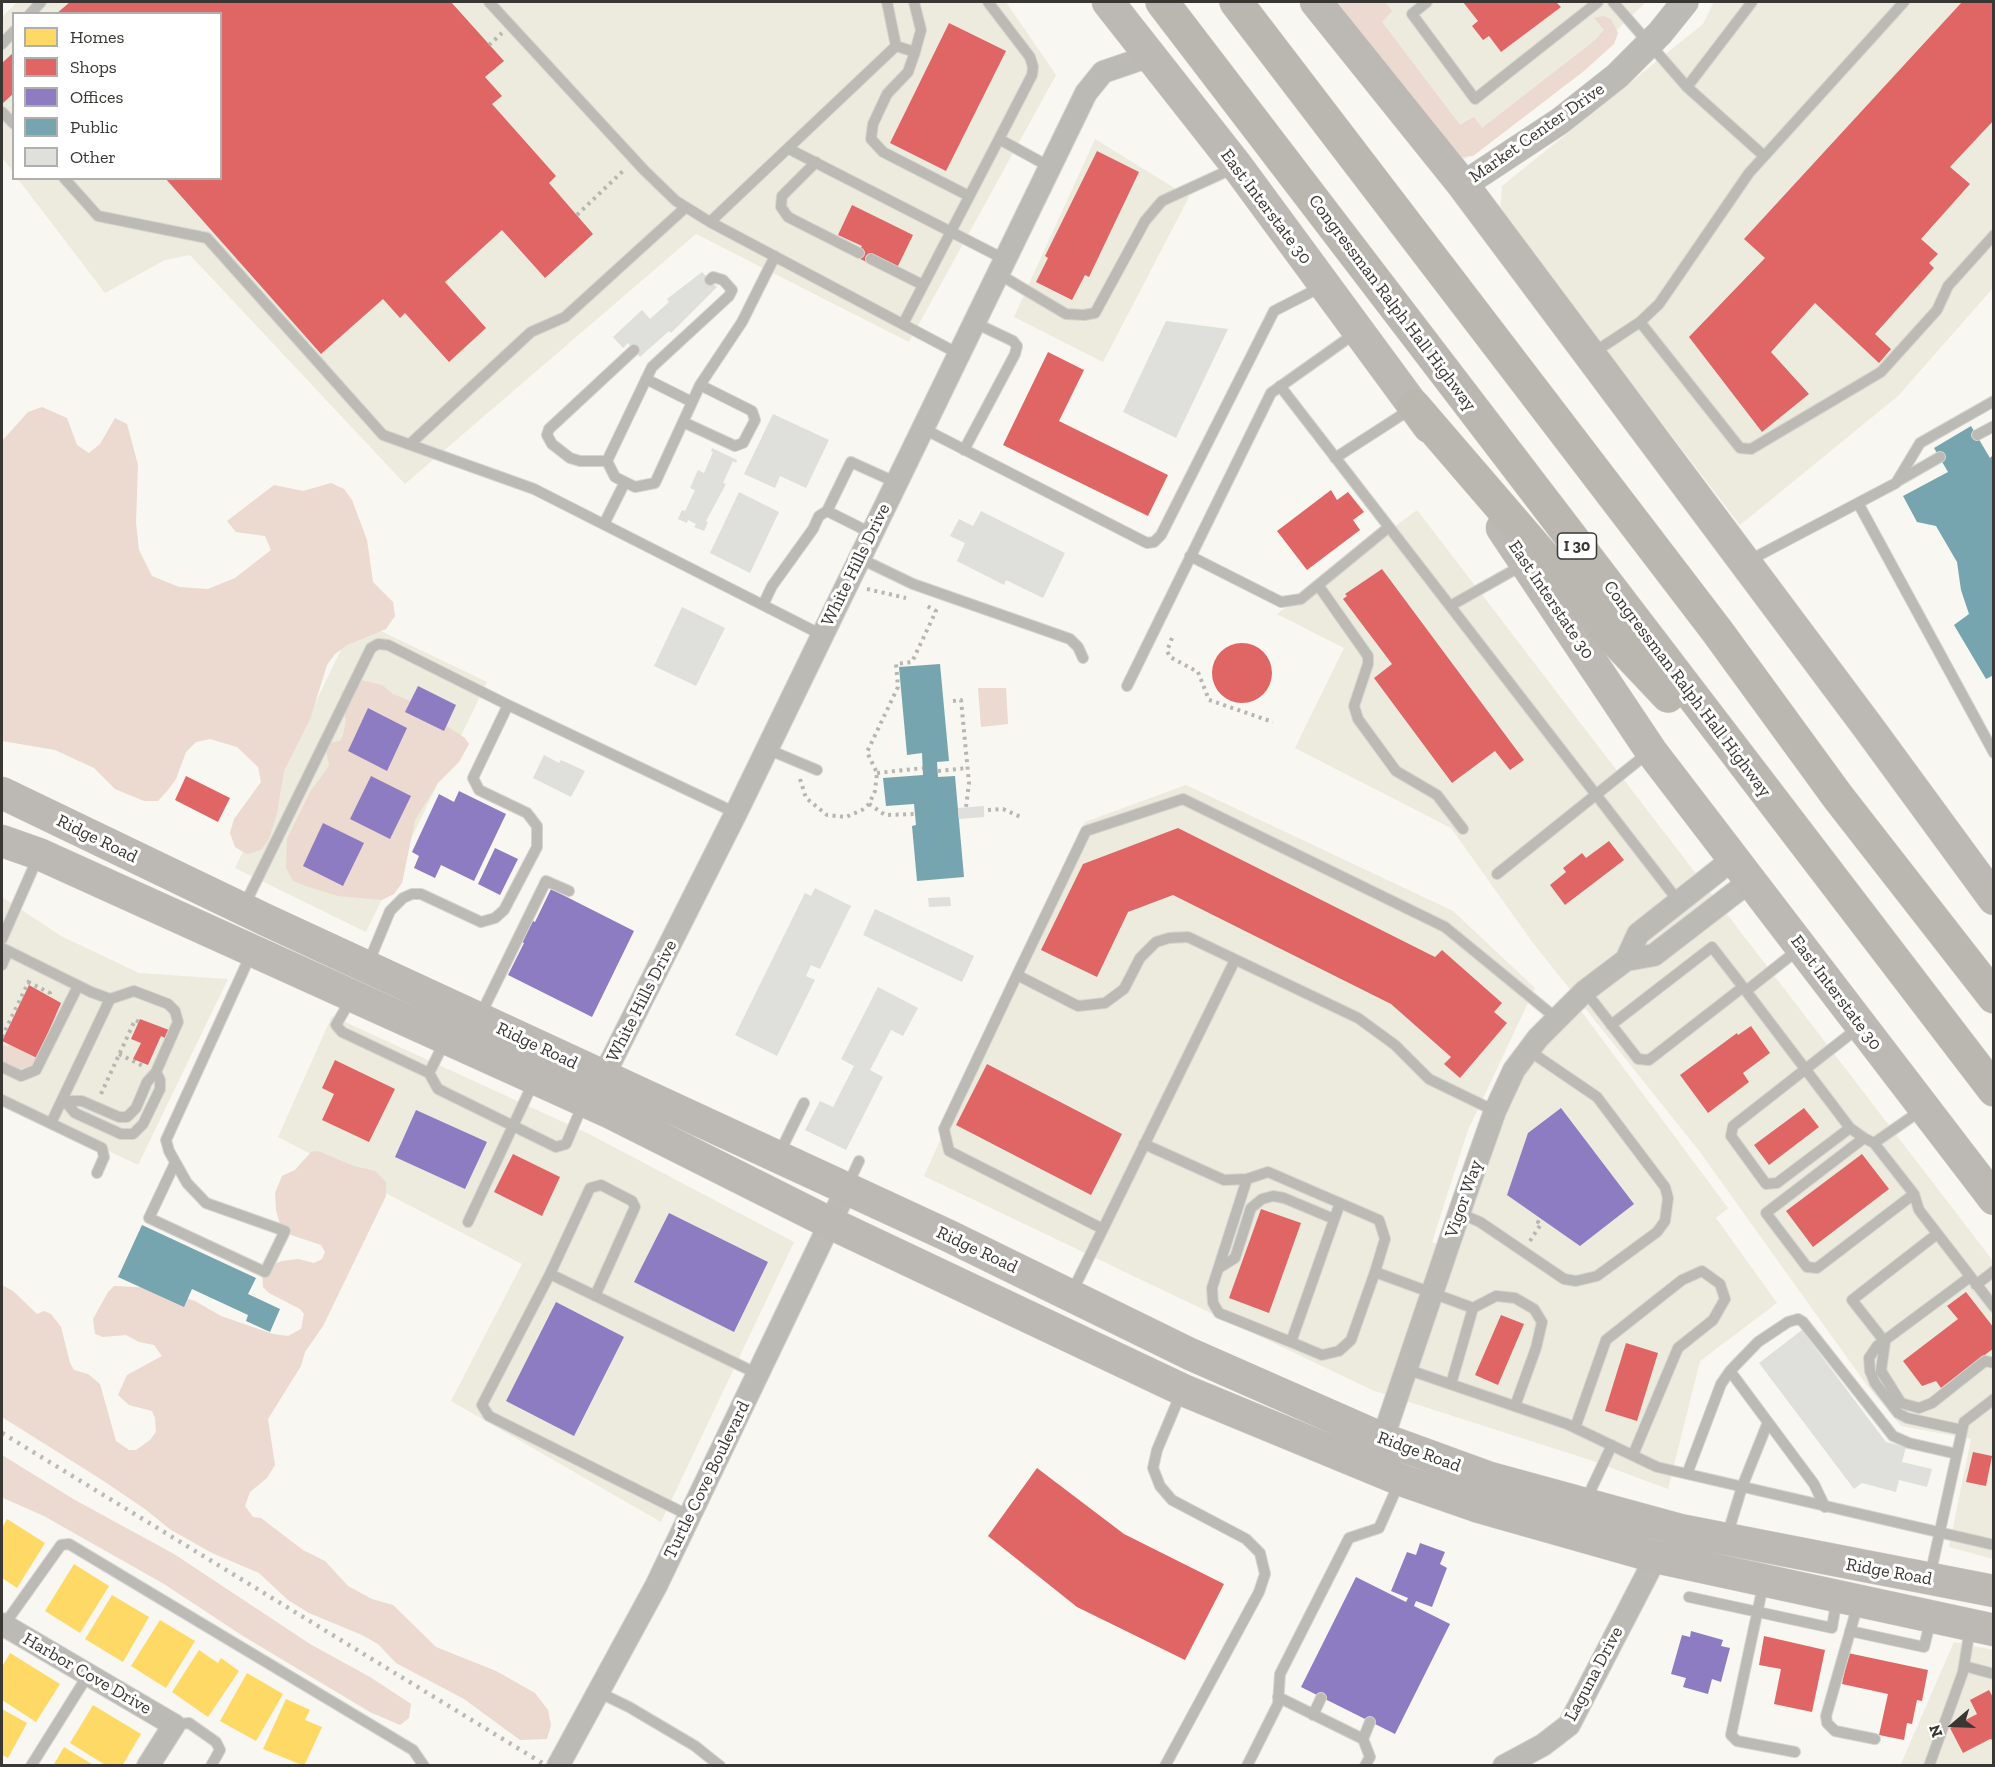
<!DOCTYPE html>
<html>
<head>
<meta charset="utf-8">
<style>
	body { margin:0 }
	#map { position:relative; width:1995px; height:1767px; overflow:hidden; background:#f8f7f1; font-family:"Zilla Slab",serif }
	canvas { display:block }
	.frame { position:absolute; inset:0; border:3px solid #383733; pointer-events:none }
	.legend { position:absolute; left:12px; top:12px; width:210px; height:168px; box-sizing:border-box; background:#fff; border:2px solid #afafad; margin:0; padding:8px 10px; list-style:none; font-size:18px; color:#383733 }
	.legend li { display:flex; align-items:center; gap:12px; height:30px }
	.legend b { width:30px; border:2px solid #afafad }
	.north { position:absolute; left:1923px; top:1695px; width:60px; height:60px; -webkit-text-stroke:4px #fff; paint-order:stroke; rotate:251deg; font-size:16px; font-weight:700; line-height:24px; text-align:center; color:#383733 }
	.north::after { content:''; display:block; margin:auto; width:21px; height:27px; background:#383733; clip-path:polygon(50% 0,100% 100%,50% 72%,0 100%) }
</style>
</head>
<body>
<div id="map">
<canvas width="1995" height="1767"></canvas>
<div class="frame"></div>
<ul class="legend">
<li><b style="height:16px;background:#ffd966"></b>Homes</li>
<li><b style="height:16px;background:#e06666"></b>Shops</li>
<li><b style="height:16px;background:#8e7cc3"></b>Offices</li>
<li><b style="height:16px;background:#76a5af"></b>Public</li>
<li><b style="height:16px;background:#dfdfdb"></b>Other</li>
</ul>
<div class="north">N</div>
</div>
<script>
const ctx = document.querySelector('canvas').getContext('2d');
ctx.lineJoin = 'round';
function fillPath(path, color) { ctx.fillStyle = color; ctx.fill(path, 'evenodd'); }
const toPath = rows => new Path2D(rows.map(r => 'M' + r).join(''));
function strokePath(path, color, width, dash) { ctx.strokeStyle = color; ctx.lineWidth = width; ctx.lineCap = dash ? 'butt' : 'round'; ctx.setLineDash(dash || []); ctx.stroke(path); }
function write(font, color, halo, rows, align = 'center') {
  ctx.font = font + ' "Zilla Slab",serif'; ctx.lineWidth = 6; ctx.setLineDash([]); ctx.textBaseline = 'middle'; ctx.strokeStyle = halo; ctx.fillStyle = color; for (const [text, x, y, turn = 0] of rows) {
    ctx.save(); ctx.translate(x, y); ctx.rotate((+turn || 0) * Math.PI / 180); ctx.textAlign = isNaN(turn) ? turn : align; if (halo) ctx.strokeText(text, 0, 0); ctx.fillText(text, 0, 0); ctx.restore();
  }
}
fillPath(toPath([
	[17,2,1006,2,1056,75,909,342,696,234,405,484,190,255,165,260,105,293,18,179,220,178,220,14,14,14,13,172,2,157,2,17],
	[1333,2,1646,2,1594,52,1459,164],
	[1714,2,1993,2,1993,288,1898,396,1740,525,1500,212,1502,186,1703,24],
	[1095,139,1189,197,1103,362,1014,317],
	[1417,510,1993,1261,1993,1559,1949,1547,1971,1439,1901,1426,1866,1384,1700,1152,1533,943,1451,828,1295,748,1344,648,1277,614],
	[356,619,487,682,366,932,235,868],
	[1186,785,1453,911,1535,988,1468,1130,1432,1242,1457,1252,1510,1103,1522,1076,1538,1052,1578,1007,1728,1208,1716,1218,1777,1303,1700,1361,1668,1489,1590,1460,1372,1390,924,1176,1085,822],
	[2,897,61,936,139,973,228,979,138,1165,2,1100],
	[332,1016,587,1133,794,1242,661,1522,451,1401,522,1264,278,1137],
	[1954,1642,1993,1650,1993,1765,1900,1766]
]), '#ecebde');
fillPath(toPath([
	[1338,2,1385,2,1392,11,1382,22,1460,125,1474,117,1482,128,1594,41,1604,30,1594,18,1603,16,1611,19,1618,33,1614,44,1584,71,1473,156,1461,157,1453,156,1406,103],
	[42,407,67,418,77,445,89,453,100,444,115,418,127,424,138,465,136,523,139,550,152,576,179,587,208,589,235,578,271,550,265,536,236,532,227,521,274,485,303,491,331,483,344,489,352,500,367,540,373,582,393,602,395,616,386,629,347,645,335,654,327,665,310,719,284,771,277,813,269,839,261,850,247,854,235,847,230,833,234,819,261,782,258,767,237,747,210,739,196,742,186,752,176,779,168,790,158,801,144,801,115,789,94,768,55,750,2,741,2,441,28,412],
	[361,680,382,685,393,694,434,711,448,727,465,738,469,744,459,762,438,783,415,820,402,883,394,894,382,900,338,896,306,886,293,881,286,868,287,839,310,792,329,766,325,744,340,741,343,735,346,720,340,698,342,691],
	[978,688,1006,688,1008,724,981,727],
	[10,1043,37,1058,35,1062,29,1067,20,1069,2,1061,2,1044,8,1047],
	[318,1151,354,1166,375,1171,386,1182,386,1196,323,1326,305,1352,301,1366,268,1419,275,1465,267,1478,250,1492,245,1506,253,1517,261,1518,303,1550,325,1561,348,1586,372,1599,393,1605,436,1647,496,1671,535,1693,548,1710,551,1725,547,1739,520,1740,464,1699,396,1663,378,1644,362,1635,309,1613,288,1600,259,1573,212,1553,171,1530,145,1509,99,1478,2,1417,2,1285,13,1291,37,1314,44,1311,51,1314,61,1327,70,1363,74,1370,88,1374,100,1384,116,1441,129,1450,136,1450,150,1440,156,1432,155,1418,152,1411,129,1405,118,1395,127,1375,162,1356,154,1345,139,1342,126,1335,103,1337,95,1334,93,1319,108,1292,114,1286,154,1288,195,1301,221,1316,273,1334,288,1336,301,1329,304,1314,300,1309,269,1293,263,1287,262,1272,268,1266,282,1261,298,1259,314,1263,322,1259,325,1252,321,1245,291,1235,280,1224,276,1210,275,1193,282,1176,295,1170,311,1152],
	[2,1455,75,1500,174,1554,310,1644,370,1677,411,1704,409,1718,400,1725,370,1712,243,1636,164,1584,44,1516,3,1498]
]), '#ecd9cf');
fillPath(toPath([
	[7,1519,45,1543,17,1588,2,1578,2,1528],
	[74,1564,109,1586,80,1633,45,1611],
	[112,1595,149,1617,123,1662,85,1639],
	[160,1620,195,1641,166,1688,131,1666],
	[199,1650,218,1663,221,1658,239,1671,208,1717,172,1692],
	[10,1653,60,1684,36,1722,2,1700,2,1667],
	[247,1673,283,1694,256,1741,220,1721],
	[286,1699,310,1710,305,1720,322,1727,304,1766,263,1749],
	[93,1705,141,1734,122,1766,107,1766,70,1743],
	[2,1709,27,1723,8,1758,2,1755],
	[64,1747,95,1766,53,1766]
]), '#ffd966');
fillPath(toPath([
	[70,2,451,2,504,61,485,77,502,96,492,104,556,176,549,183,593,234,545,278,502,230,445,282,486,328,449,362,405,313,400,318,383,299,321,354,165,178,220,178,220,14,56,14],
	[1463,2,1556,2,1561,7,1501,52,1489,36,1483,40,1472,26,1478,21],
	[1962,2,1994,2,1994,120,1950,167,1970,184,1921,239,1938,254,1929,263,1934,268,1875,334,1891,349,1879,363,1815,303,1771,352,1809,394,1762,432,1689,337,1765,258,1744,239],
	[949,23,1006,51,946,171,890,143],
	[14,52,14,93,2,104,2,63],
	[1097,151,1139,172,1089,277,1085,275,1072,300,1036,282,1048,258,1045,256],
	[852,205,913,235,897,268,869,263,856,257,862,246,838,235],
	[1048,352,1084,370,1059,421,1168,475,1148,516,1003,445],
	[1331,490,1337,500,1348,492,1364,512,1353,520,1360,530,1307,570,1277,531],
	[1382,569,1524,760,1510,770,1495,751,1452,783,1374,678,1392,664,1343,599,1347,596,1345,594],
	'1212 673a30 30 0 1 1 60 0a30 30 0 1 1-60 0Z',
	[186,776,230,798,218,822,175,800],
	[1178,828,1435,957,1442,950,1502,1003,1494,1012,1507,1023,1460,1078,1444,1064,1451,1057,1391,1004,1173,895,1128,912,1097,977,1041,950,1083,864],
	[1609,841,1624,860,1565,905,1550,885,1566,872,1563,868,1582,853,1586,858],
	[29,985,61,1003,37,1058,2,1041],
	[140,1019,169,1030,165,1038,161,1036,148,1065,133,1059,141,1043,131,1039],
	[1751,1026,1770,1053,1743,1073,1749,1082,1708,1113,1680,1075,1737,1033,1738,1035],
	[335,1060,395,1089,369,1142,322,1120,334,1094,322,1088],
	[987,1064,1122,1134,1091,1195,956,1125],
	[1804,1108,1819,1127,1769,1165,1754,1145],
	[513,1154,560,1177,542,1216,494,1192],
	[1862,1154,1889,1189,1813,1247,1786,1211],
	[1261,1209,1301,1223,1269,1313,1229,1298],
	[1966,1292,1994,1328,1994,1348,1941,1388,1936,1381,1922,1386,1903,1361,1958,1319,1947,1306],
	[1501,1315,1524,1324,1498,1385,1475,1375],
	[1626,1343,1658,1353,1637,1421,1605,1411],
	[1973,1452,1992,1456,1986,1486,1966,1482],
	[1037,1468,1124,1534,1224,1584,1185,1660,1077,1607,988,1536],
	[1764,1636,1825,1650,1812,1712,1774,1704,1781,1669,1759,1665],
	[1848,1653,1928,1670,1922,1701,1917,1700,1912,1724,1907,1723,1904,1740,1879,1735,1888,1694,1842,1684],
	[1989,1690,1994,1699,1994,1740,1990,1739,1963,1753,1950,1728,1977,1714,1970,1700]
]), '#e06666');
fillPath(toPath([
	[418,686,456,705,444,731,405,712],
	[368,708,407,728,387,771,348,751],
	[371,776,411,796,390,839,350,819],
	[459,791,506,814,474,881,441,865,435,878,414,868,419,856,412,852,439,794,454,802],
	[323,823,364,843,343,886,303,866],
	[495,848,518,859,500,895,478,884],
	[551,889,634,931,592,1017,508,975,524,943,514,938,525,917,535,922],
	[1561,1108,1634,1204,1580,1246,1507,1195,1528,1133],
	[416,1110,487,1142,465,1189,395,1157],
	[669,1213,768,1262,734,1332,634,1282],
	[556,1302,624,1337,574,1436,506,1401],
	[1420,1543,1445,1552,1440,1564,1447,1568,1432,1607,1416,1601,1414,1606,1450,1624,1395,1734,1301,1687,1356,1577,1406,1602,1408,1598,1391,1591,1407,1552,1416,1555],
	[1691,1631,1723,1640,1721,1646,1730,1648,1721,1682,1712,1679,1708,1694,1683,1687,1686,1678,1671,1674,1682,1635,1690,1637]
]), '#8e7cc3');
fillPath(toPath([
	[1971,426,1990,458,1994,454,1994,675,1986,679,1954,625,1969,614,1961,590,1957,562,1936,526,1917,522,1903,496,1948,472,1934,448],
	[940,664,949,761,937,762,938,777,955,776,964,877,917,881,912,826,916,825,914,804,886,806,883,778,923,775,922,753,907,755,899,667],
	[142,1225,256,1278,248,1294,280,1309,270,1332,246,1321,248,1315,192,1289,184,1307,118,1277]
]), '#76a5af');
fillPath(toPath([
	[702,272,717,287,671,333,669,331,640,357,628,343,623,348,613,337,642,310,650,319,669,302,667,299],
	[1166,321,1228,329,1176,438,1123,412],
	[773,414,829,440,806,488,780,476,775,488,744,474],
	[712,448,737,460,736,463,733,461,723,483,726,484,706,521,708,522,704,531,694,527,696,524,688,520,687,523,678,519,682,510,685,511,695,490,690,488,698,470,704,473,713,452,711,451],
	[739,492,779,512,750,573,710,553],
	[981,511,1065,553,1043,598,1006,580,1004,585,957,561,965,543,950,536,959,519,973,526],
	[682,607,725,628,696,686,654,666],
	[544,755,559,763,561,760,585,771,571,797,533,778],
	[984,806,984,817,959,819,958,808],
	[815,888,851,906,820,969,811,965,806,976,815,980,777,1056,735,1035,805,893,811,896],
	[950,897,951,906,929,907,928,898],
	[875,909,974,956,962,982,863,935],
	[878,987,918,1008,903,1036,891,1030,870,1070,883,1077,846,1150,805,1130,820,1101,833,1107,854,1066,841,1059],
	[1802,1330,1886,1442,1906,1447,1902,1462,1932,1469,1927,1487,1899,1480,1896,1492,1862,1483,1854,1489,1759,1363]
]), '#dfdfdb');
const service = toPath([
	[489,2,644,170,676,201,710,222,957,353],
	[988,2,1030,57,1033,67,1032,75,999,139],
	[1427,2,1412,14,1475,99,1598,2],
	[1613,2,1687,87,1763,155],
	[30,14,41,2],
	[2,44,14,31],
	[896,46,915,52,921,30,914,2],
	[915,52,908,72,887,94,873,124,871,139,883,152,969,196],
	[1687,87,1752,2],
	[2,112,14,124],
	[789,149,1004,259],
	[816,162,782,196,781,207,788,217,859,253],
	[64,178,98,216,207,238,383,435,534,489,822,635],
	[710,222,896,46,887,2],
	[871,259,923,285],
	[997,273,1066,314,1084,315,1095,313,1145,221,1162,201,1234,168],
	[1640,322,1740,448,1751,449,1881,372,1937,310,1948,286,1994,235],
	[903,324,999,139,1048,166],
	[1593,353,1640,322,1659,304,1749,173,1904,2],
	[646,379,692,402],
	[683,422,735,446,743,443,755,420,752,411,700,385],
	[922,428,1147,543,1154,542,1161,535,1274,311,1323,286],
	[1977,435,1994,426],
	[410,444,531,332,565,317,686,207],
	[964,450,1015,354,1017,346,1013,341,973,322],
	[1335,458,1411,409],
	[607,461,580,461,570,458,552,444,547,435,549,429,634,350],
	[1898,481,1940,457],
	[625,482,615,477,607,461,652,367,729,296,732,290,723,280,713,277,710,280],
	[1858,503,1994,753],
	[604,524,625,482,635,487,655,483,700,385,742,322,775,256],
	[1389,527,1679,902],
	[871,533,827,511,851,462,895,482],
	[1190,556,1281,602,1301,599,1389,527,1280,386],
	[859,558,913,584,1070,639,1078,647,1083,658],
	[1748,561,1896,483,1920,443,1994,401],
	[1318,585,1368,656,1368,664,1354,706,1358,719,1396,771,1437,795,1463,829],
	[763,605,772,586,813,529,819,516,827,511],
	[1450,606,1523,565],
	[1127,686,1271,393,1357,332],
	[767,749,817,770],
	[1497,874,1648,753],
	[244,906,371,648,378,644,388,645,508,705,736,813],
	[2,939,38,857],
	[2,948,91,992,110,999,134,991,168,1004,175,1011,178,1022,156,1072,160,1080,160,1089,143,1124,133,1134,121,1134,75,1113,63,1099],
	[368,964,390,911,403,898,412,894,421,894,481,922,495,918,504,910,537,847,537,826,527,813,479,790,473,778,508,705],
	[2,965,8,951],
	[1017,975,944,1129,949,1151,1101,1228],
	[1585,991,1638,1059,1649,1060,1743,987,1850,1128,1864,1138],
	[1746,991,1799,949],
	[351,999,336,1025,342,1032,429,1073,438,1089,556,1147,566,1144,583,1104],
	[480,1016,546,881,569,891],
	[1611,1025,1712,947,1743,987],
	[2,1067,21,1076,36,1070,78,986],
	[429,1073,445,1041],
	[2,1100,102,1148,104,1157,97,1173],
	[67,1101,82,1101,119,1117,127,1117,136,1108,147,1082,156,1072],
	[1495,1111,1429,1079,1395,1045,1358,1018,1188,937,1169,938,1156,942,1140,958,1124,989,1105,1003,1078,1006,1017,975,1086,831,1183,799,1445,927,1556,1018],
	[51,1123,110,999],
	[1850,1128,1777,1183,1766,1184,1731,1136,1733,1126,1858,1028],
	[1874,1143,1923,1109],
	[1144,1144,1224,1180,1247,1179,1268,1172,1379,1220,1385,1239,1375,1272,1473,1308],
	[779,1154,804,1103],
	[175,1163,149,1218,265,1272,285,1231,206,1203,187,1183,169,1151,166,1140,251,954],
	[1247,1179,1212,1288,1213,1303,1219,1313,1291,1342],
	[847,1187,859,1161],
	[1914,1194,1817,1268,1807,1267,1766,1213,1864,1138,1874,1143,1914,1194,1919,1210,1994,1307],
	[1340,1203,1291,1342,1322,1355,1339,1351,1351,1340,1375,1272],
	[1459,1213,1480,1222,1564,1279,1576,1281,1597,1276,1657,1232,1665,1221,1668,1198,1665,1187,1597,1097,1528,1050],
	[468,1222,534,1081],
	[1937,1234,1852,1300,1885,1342,1881,1371,1901,1403,1919,1408,1932,1403,1985,1361,1994,1363],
	[1219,1268,1235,1258,1251,1208,1262,1199,1273,1196,1284,1198,1334,1219],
	[550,1274,590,1188,601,1185,632,1201,635,1207,595,1296],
	[1976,1285,1994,1271],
	[1072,1292,1235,960],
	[1406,1369,1567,1424,1657,1467,1994,1545],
	[1451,1384,1473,1308,1496,1296,1515,1298,1534,1309,1542,1322,1536,1348,1515,1406],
	[1575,1428,1606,1340,1682,1280,1702,1271,1720,1284,1725,1299,1713,1320,1678,1348,1633,1455],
	[1962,1430,1907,1418,1898,1413,1875,1383,1870,1371,1869,1358,1877,1346,1970,1277],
	[1687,1474,1721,1384,1730,1371],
	[1586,1500,1612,1445],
	[1825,1507,1814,1484,1730,1371,1758,1342,1788,1322,1798,1319,1803,1322,1893,1436,1909,1443,1957,1454],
	[690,1516,489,1416,482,1405,550,1274,758,1374],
	[1727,1536,1742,1487,1768,1422],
	[1930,1576,1964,1422,1994,1399],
	[1764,1581,1731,1735,1737,1741,1795,1752],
	[1689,1597,1832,1628,1837,1597],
	[1858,1604,1826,1716,1827,1723,1835,1731,1875,1739],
	[4,1625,61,1545,69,1544,413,1750,424,1766],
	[1850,1631,1924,1647,1931,1619],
	[1964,1666,1994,1674],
	[598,1692,629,1707,695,1746,720,1766],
	[1278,1697,1363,1739,1370,1757,1365,1766],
	[1313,1715,1321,1698],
	[174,1725,189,1723,216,1742,220,1750,211,1766],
	[1363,1739,1370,1722],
	[31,1766,88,1675],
	[1165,1766,1259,1592,1265,1574,1260,1553,1246,1539,1172,1500,1160,1486,1153,1468,1157,1450,1181,1393],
	[1247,1766,1278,1704,1280,1674,1349,1538,1379,1528,1399,1483],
	[1929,1766,1963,1672,1970,1628]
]);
const minor = toPath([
	[1626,960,1638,934,1733,859],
	[595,1088,610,1063,736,813,1086,93,1103,72,1150,56],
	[1389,1451,1383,1439,1388,1423,1465,1196,1495,1111,1514,1070,1538,1038,1585,991,1626,960,1654,955,1750,881],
	[2,1624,174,1725,148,1766],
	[558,1766,656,1586,846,1190],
	[1504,1766,1543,1745,1569,1725,1656,1557]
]);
const tertiary = toPath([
	[1463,185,1560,121,1617,76,1660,33,1685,2]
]);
const secondary = toPath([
	[1108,2,1237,166,1429,427],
	[1316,2,1463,185,1868,727,1994,899],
	[1502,528,1651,751,1994,1199],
	[2,793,266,920,949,1236,1190,1354,1383,1439,1490,1478,1680,1530,1994,1591],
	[2,841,39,854,611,1113,830,1223,1183,1390,1401,1480,1476,1506,1656,1557,1994,1630]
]);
const motorway = toPath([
	[1162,2,1994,1090],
	[1236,2,1717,631,1838,797,1994,997],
	[1414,406,1617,642,1668,696]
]);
strokePath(service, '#d5d4d0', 12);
strokePath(minor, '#d5d4d0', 24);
strokePath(tertiary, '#d5d4d0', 28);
strokePath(secondary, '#d5d4d0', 33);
strokePath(motorway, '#d5d4d0', 34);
strokePath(toPath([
	[489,45,502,33],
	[577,215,625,169],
	[867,589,906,598],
	[1172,638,1167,651,1170,657,1198,672,1209,700,1273,722],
	[953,701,961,700,969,783,966,807],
	[938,771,967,768],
	[877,773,923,768],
	[800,779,806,798,827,815,846,817,862,810,869,804,875,791,877,773,867,752,898,687,896,664,912,662,936,611,927,606],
	[869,804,885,815,915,814],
	[988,810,1003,809,1023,818],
	[28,982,50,993,49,997],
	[2,1037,31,977],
	[119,1054,143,1066],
	[101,1094,135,1020,139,1022],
	[1530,1241,1541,1224,1538,1222,1541,1218]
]), '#b8b6b3', 4, [3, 4.5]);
strokePath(service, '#bcbab5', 10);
strokePath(minor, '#bcbab5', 22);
strokePath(tertiary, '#bcbab5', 27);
strokePath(secondary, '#bcb8b4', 32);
strokePath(motorway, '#bab6b0', 33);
strokePath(toPath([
	[2,1433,547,1766]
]), '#bcbab6', 4.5, [3, 6]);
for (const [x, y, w] of [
	[1577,546,39]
]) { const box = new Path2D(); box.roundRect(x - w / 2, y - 13, w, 26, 4.5); ctx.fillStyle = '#fff'; ctx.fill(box); strokePath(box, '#383733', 1.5); }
write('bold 16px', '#383733', null, [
	["I 30",1577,546]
]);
write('18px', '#383733', '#fff', [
	["Market Center Drive",1537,133,-35],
	["East Interstate 30",1266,207,53],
	["Congressman Ralph Hall Highway",1392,303,53],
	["White Hills Drive",856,565,-64],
	["East Interstate 30",1551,600,56],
	["Congressman Ralph Hall Highway",1687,689,53],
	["Ridge Road",97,839,26],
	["East Interstate 30",1836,993,53],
	["White Hills Drive",642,1001,-63],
	["Ridge Road",537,1046,25],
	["Vigor Way",1464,1199,-71],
	["Ridge Road",977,1250,25],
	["Ridge Road",1419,1452,20],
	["Turtle Cove Boulevard",707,1480,-64],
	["Ridge Road",1889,1572,10],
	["Harbor Cove Drive",87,1674,30],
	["Laguna Drive",1594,1674,-62]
]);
</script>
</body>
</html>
